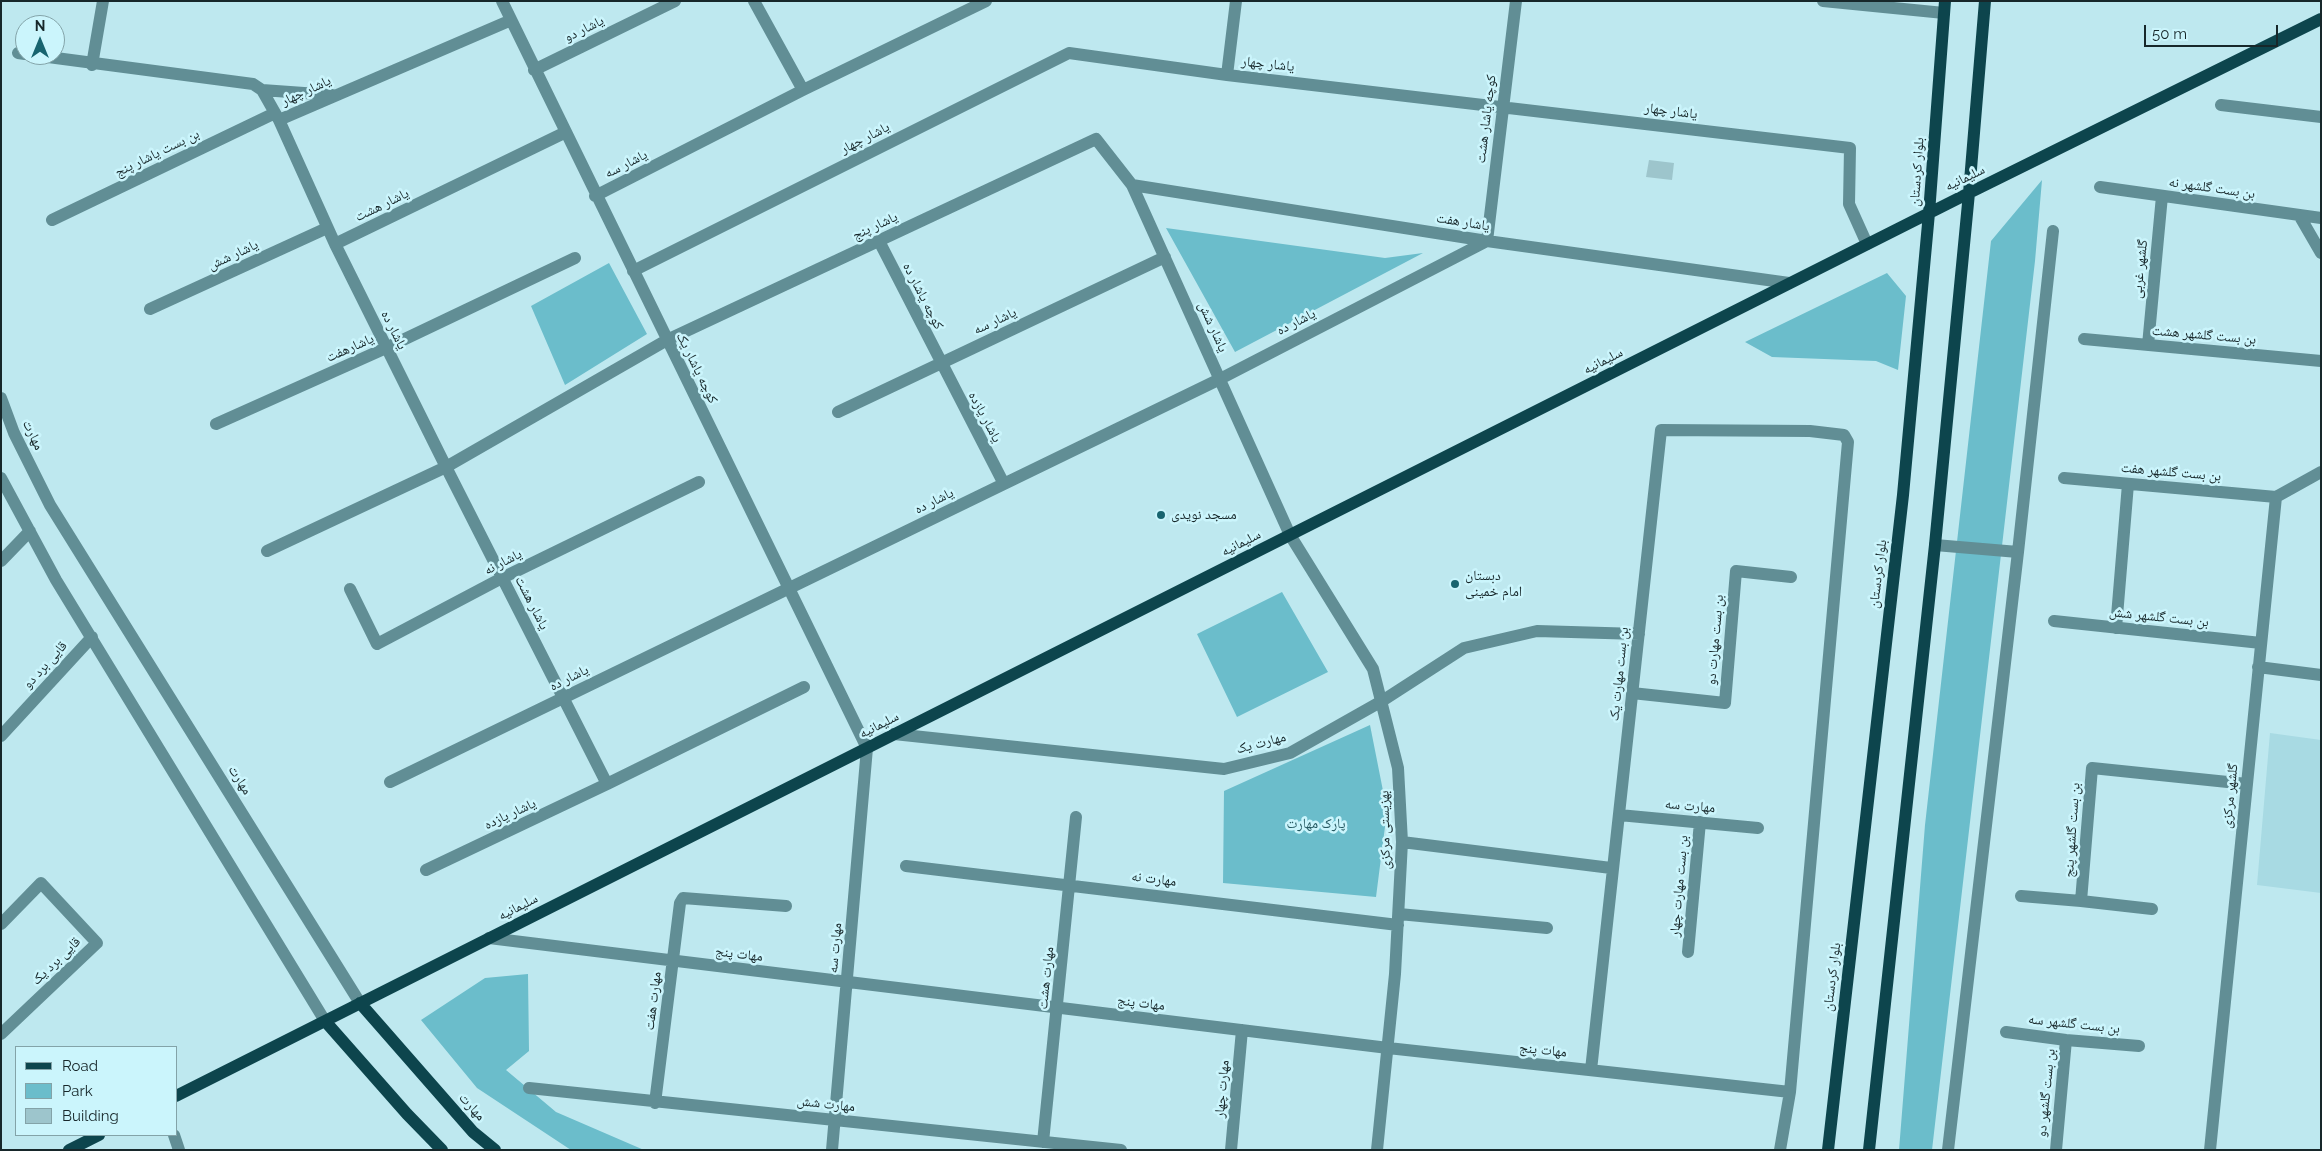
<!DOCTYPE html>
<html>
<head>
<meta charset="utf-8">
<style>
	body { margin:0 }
	#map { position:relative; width:2322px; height:1151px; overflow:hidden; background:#bee8ef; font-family:Raleway,sans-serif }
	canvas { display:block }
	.frame { position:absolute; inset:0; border:2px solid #17272a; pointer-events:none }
	.legend { position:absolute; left:15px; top:1046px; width:162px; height:90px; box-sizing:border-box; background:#cbf5fc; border:1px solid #83a3a8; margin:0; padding:6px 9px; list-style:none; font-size:15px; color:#17272a }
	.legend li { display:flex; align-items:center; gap:10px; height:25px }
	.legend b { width:25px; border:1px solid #83a3a8 }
	.north { position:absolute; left:15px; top:15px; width:50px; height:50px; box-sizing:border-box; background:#cbf5fc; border:1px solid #83a3a8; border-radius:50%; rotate:0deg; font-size:14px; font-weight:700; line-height:20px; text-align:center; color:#17272a }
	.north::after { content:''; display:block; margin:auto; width:18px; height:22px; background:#18646f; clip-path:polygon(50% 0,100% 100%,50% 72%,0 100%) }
	.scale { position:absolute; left:2144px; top:25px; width:134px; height:22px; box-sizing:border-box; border:2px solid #17272a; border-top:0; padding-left:6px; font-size:15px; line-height:18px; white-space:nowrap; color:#17272a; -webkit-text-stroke:4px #cbf5fc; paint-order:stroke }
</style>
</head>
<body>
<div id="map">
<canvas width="2322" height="1151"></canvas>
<div class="frame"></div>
<ul class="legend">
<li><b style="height:6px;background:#0d454d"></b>Road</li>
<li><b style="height:14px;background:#6bbdcb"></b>Park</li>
<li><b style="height:14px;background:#9dc5cc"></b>Building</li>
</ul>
<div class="north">N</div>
<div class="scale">50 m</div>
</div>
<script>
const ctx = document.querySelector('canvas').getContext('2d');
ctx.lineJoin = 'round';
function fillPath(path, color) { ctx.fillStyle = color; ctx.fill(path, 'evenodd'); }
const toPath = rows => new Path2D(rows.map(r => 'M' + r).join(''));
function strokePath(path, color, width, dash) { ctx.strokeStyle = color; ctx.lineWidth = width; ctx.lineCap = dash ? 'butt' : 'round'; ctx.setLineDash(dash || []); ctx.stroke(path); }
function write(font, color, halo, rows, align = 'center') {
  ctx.font = font + ' Raleway,"Noto Naskh Arabic",sans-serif'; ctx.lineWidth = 5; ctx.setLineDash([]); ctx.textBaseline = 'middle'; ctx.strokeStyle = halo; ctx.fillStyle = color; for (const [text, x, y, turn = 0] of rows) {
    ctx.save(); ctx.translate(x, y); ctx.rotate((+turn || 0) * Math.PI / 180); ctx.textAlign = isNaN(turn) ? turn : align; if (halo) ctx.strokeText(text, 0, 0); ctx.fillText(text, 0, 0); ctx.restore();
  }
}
fillPath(toPath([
	[2270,733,2321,740,2321,893,2257,885]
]), '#a8dae3');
fillPath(toPath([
	[2042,180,2035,261,1932,1150,1899,1150,1925,825,1991,241],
	[1166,228,1385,258,1423,253,1235,352],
	[609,263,647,334,565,385,531,306],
	[1887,273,1906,296,1898,370,1876,361,1772,357,1745,342],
	[1282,592,1328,672,1237,717,1197,634],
	[1370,725,1387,811,1376,897,1223,883,1224,791],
	[528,974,529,1051,506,1070,556,1112,644,1150,571,1150,477,1088,421,1020,485,978]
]), '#6bbdcb');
fillPath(toPath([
	[1649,160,1674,163,1672,180,1646,177]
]), '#9dc5cc');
strokePath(toPath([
	[502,1,867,748,832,1150],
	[754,1,803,90],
	[1823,1,1944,13],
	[18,53,25,54],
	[33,55,253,84,262,90,279,120,509,21],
	[92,65,103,1],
	[534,70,675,1],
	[1227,75,1236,1],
	[262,90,332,95],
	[2221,105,2321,117],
	[279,120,335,244,564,133],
	[1132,185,1487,241,1789,283],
	[2100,187,2321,218],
	[595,196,803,90,986,1],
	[2299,215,2321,253],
	[52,220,275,113],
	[879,241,1004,484],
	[633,271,1069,53,1227,75,1850,148,1849,204,1867,244],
	[150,309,327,228],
	[2084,339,2321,361],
	[2148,345,2162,196],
	[1,398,14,433,50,505,360,1003],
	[838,412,1165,257],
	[216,424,386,348,575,258],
	[1,478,56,580,325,1021],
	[2064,478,2276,497],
	[1935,545,2018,552,1948,1150],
	[267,551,446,467,335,244],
	[2018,552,2053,231],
	[1,561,30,531],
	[350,589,377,644,502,578,699,482],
	[2054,621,2261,643],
	[2116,628,2128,484],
	[2258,667,2321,675],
	[804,687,607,784,446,467,667,340,1096,139,1132,185,1290,535,1373,669,1398,768,1402,842,1395,974,1377,1150],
	[1632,693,1725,703,1736,571,1791,577],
	[894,734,1224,769,1290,753,1382,701,1464,648,1537,631,1639,634],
	[1,736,92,637],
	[390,782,1220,379,1487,241,1516,1],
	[1619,815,1758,828],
	[1402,842,1611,868],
	[906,866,1398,925],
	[426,870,607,784],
	[2021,896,2081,901,2092,768,2247,784],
	[2081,901,2152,909],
	[1399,914,1547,928],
	[1,924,41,883,97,943,1,1034],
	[489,938,1388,1048,1790,1092],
	[1688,952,1700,822],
	[2006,1032,2066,1040,2139,1046],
	[1591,1070,1661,430,1810,431,1844,435,1848,442,1790,1092,1780,1150],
	[529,1088,1121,1150],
	[655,1103,680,903,683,898,786,906],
	[174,1135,179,1150],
	[1043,1142,1076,817],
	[1231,1150,1242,1030],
	[2056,1150,2066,1040],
	[2210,1150,2276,497,2321,472]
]), '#618e95', 12);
strokePath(toPath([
	[360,1003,473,1132,495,1150],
	[325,1021,407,1114,442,1150],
	[176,1096,1969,193,2321,19],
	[69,1150,99,1135],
	[1828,1150,1903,495,1929,213,1945,1],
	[1869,1150,1935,545,1969,193,1985,1]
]), '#0d454d', 12);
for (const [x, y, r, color] of [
	[1161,515,5,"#18646f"],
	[1455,584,5,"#18646f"]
]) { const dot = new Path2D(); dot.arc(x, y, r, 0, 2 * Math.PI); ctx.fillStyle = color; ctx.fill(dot); strokePath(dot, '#cbf5fc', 2); }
write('14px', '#17272a', '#cbf5fc', [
	["یاشار دو",584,29,-26],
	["یاشار چهار",1268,64,6],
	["یاشار چهار",306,91,-25],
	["یاشار چهار",1671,111,7],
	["کوچه یاشار هشت",1486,119,-83],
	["یاشار چهار",865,138,-27],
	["بن بست یاشار پنج",157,153,-26],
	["یاشار سه",626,164,-27],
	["بلوار کردستان",1917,172,-86],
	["سلیمانیه",1965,178,-26],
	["بن بست گلشهر نه",2212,188,8],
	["یاشار هشت",382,205,-26],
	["یاشار هفت",1463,222,9],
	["یاشار پنج",875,226,-25],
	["یاشار شش",233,255,-25],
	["گلشهر غربی",2140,269,-84],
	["کوچه یاشار ده",923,296,63],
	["یاشار سه",995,321,-25],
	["یاشار ده",1296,322,-27],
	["یاشار شش",1213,327,66],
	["یاشار ده",394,330,64],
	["بن بست گلشهر هشت",2204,335,5],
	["یاشارهفت",350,348,-24],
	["سلیمانیه",1603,361,-27],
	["کوچه یاشار یک",697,368,64],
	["یاشار یازده",985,417,62],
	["مهارت",33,435,65],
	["بن بست گلشهر هفت",2171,472,5],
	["یاشار ده",934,501,-26],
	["سلیمانیه",1241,543,-27],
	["یاشار نه",503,562,-27],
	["بلوار کردستان",1878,574,-83],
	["یاشار هشت",532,603,63],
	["بن بست گلشهر شش",2159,617,6],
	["بن بست مهارت دو",1715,640,-85],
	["قایی برد دو",45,665,-48],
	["بن بست مهارت یک",1619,674,-84],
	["یاشار ده",569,678,-26],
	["سلیمانیه",879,725,-27],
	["مهارت یک",1261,743,-15],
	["مهارت",240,780,58],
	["گلشهر مرکزی",2230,796,-84],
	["مهارت سه",1690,806,5],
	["یاشار یازده",510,814,-25],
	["بهزیستی مرکزی",1385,830,-91],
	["بن بست گلشهر پنج",2072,830,-86],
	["مهارت نه",1154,879,7],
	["بن بست مهارت چهار",1679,886,-85],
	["سلیمانیه",518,907,-27],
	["مهارت سه",835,948,-85],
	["مهات پنج",739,954,7],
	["قایی برد یک",56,961,-44],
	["بلوار کردستان",1832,977,-83],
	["مهارت هشت",1046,978,-84],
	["مهارت هفت",653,1001,-83],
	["مهات پنج",1141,1003,7],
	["بن بست گلشهر سه",2074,1024,6],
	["مهات پنج",1543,1050,6],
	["مهارت چهار",1222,1089,-85],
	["بن بست گلشهر دو",2046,1093,-84],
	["مهارت شش",826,1104,6],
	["مهارت",472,1107,48]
]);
write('14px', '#17272a', '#cbf5fc', [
	["مسجد نویدی",1171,515],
	["دبستان",1465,576],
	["امام خمینی",1465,592]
], 'left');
write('14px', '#255961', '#cbf5fc', [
	["پارک مهارت",1316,824]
]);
</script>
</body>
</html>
